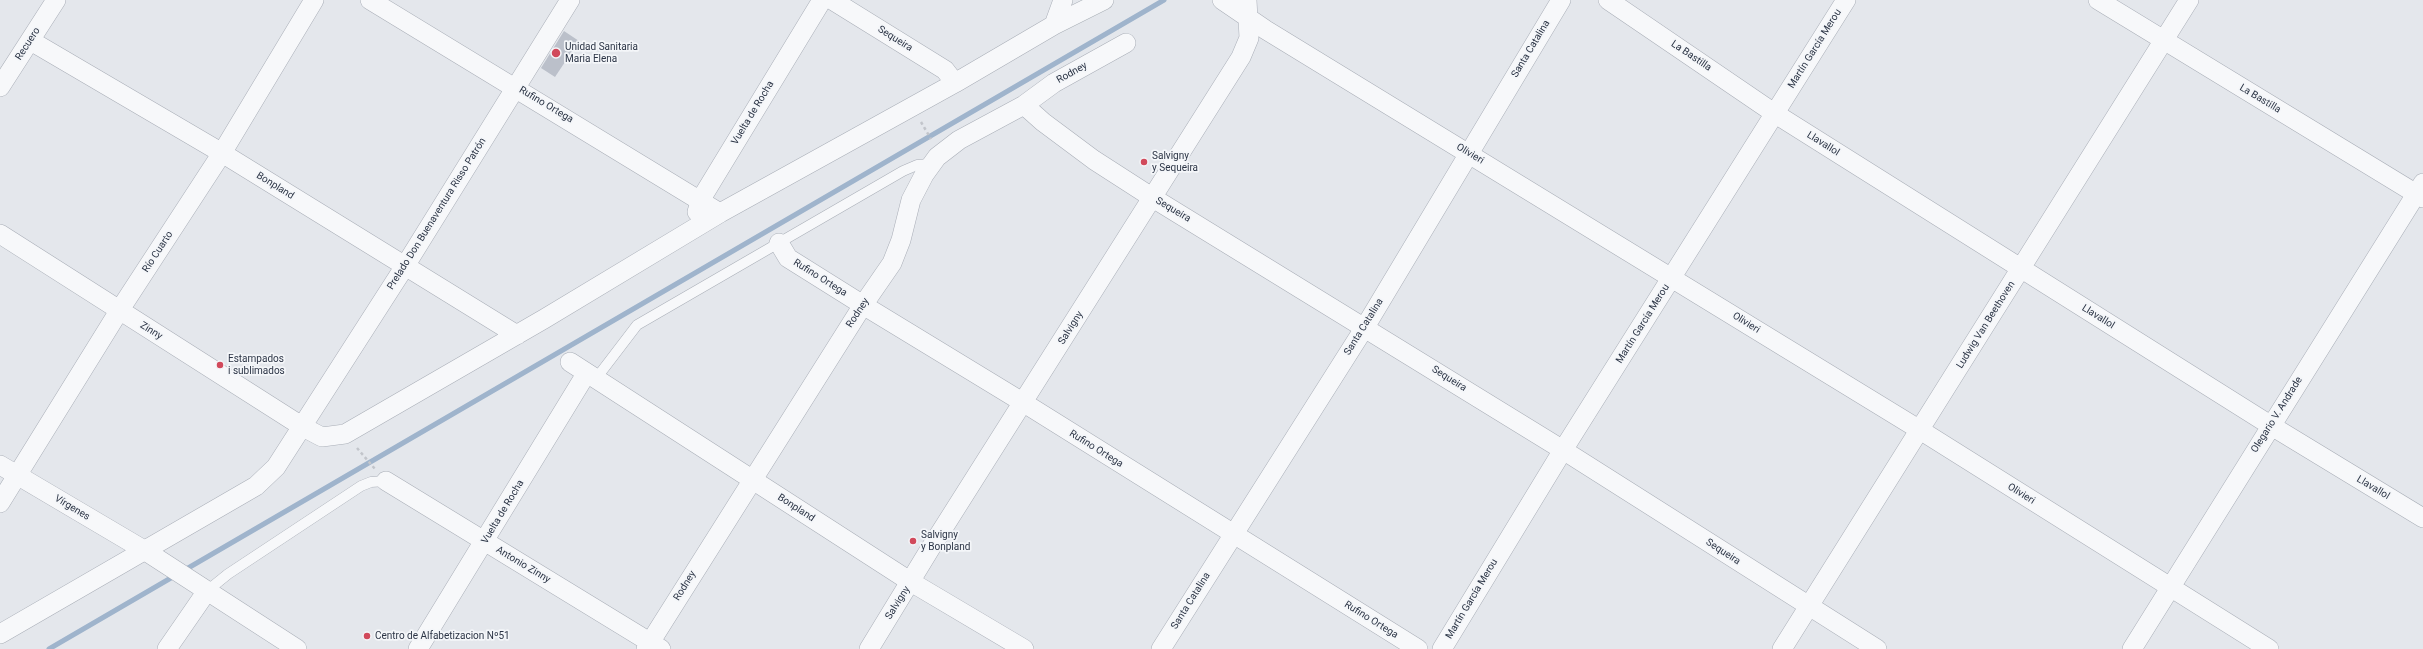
<!DOCTYPE html>
<html>
<head>
<meta charset="utf-8">
<style>
	body { margin:0 }
	canvas { display:block; background:#e4e7ec }
</style>
</head>
<body>
<canvas width="2423" height="649"></canvas>
<script>
const ctx = document.querySelector('canvas').getContext('2d');
ctx.lineJoin = 'round';
const toPath = rows => new Path2D(rows.map(r => 'M' + r).join(''));
function strokePath(path, color, width, dash) { ctx.strokeStyle = color; ctx.lineWidth = width; ctx.lineCap = dash ? 'butt' : 'round'; ctx.setLineDash(dash || []); ctx.stroke(path); }
function fillPath(path, color) { ctx.fillStyle = color; ctx.fill(path, 'evenodd'); }
function write(font, color, halo, rows, align = 'center') {
  ctx.font = font + ' Roboto,sans-serif'; ctx.lineWidth = 3.5; ctx.setLineDash([]); ctx.textBaseline = 'middle'; ctx.strokeStyle = halo; ctx.fillStyle = color; for (const [text, x, y, turn = 0] of rows) {
    ctx.save(); ctx.translate(x, y); ctx.rotate((+turn || 0) * Math.PI / 180); ctx.textAlign = isNaN(turn) ? turn : align; if (halo) ctx.strokeText(text, 0, 0); ctx.fillText(text, 0, 0); ctx.restore();
  }
}
strokePath(toPath([
	[183,571,1164,0],
	[49,649,176,575]
]), '#9fb4cc', 5);
fillPath(toPath([
	[564,31,579,41,555,77,541,68]
]), '#bbc0ca');
const lane = toPath([
	[595,380,637,325,903,171,917,165,932,164],
	[207,591,228,574,361,486,371,482,386,481]
]);
const street = toPath([
	[370,0,720,213],
	[832,0,945,70,955,83],
	[1222,0,1266,30,1920,430,2269,649],
	[1608,0,1774,113,2270,425,2423,518],
	[2098,0,2423,198],
	[1054,25,1063,0],
	[31,41,222,153,517,335],
	[0,87,56,0],
	[1024,105,1043,122,1094,160,1153,198,1563,450,1877,649],
	[697,212,701,199,822,0],
	[0,234,303,427,322,437,345,434,544,319,720,213,955,83,1054,25,1104,0],
	[779,243,788,258,863,305,1024,403,1418,649],
	[570,362,911,582,1024,649],
	[0,465,144,550,297,649],
	[386,481,661,649],
	[0,503,119,311,222,153,314,0],
	[0,634,256,486,276,467,405,266,570,0],
	[167,649,207,591],
	[418,649,586,374],
	[646,649,863,305,892,263,901,240,911,200,924,175,937,157,959,140,1024,105,1054,83,1126,43],
	[869,649,930,549,1241,57,1249,38,1247,0],
	[1161,649,1365,327,1561,0],
	[1442,649,1563,450,1846,0],
	[1782,649,2189,0],
	[2132,649,2423,183]
]);
strokePath(lane, '#a9aeb7', 11);
strokePath(street, '#a9aeb7', 20);
strokePath(toPath([
	[921,122,931,139],
	[357,448,375,469]
]), '#c2c5cb', 2.5, [3, 3]);
strokePath(lane, '#f7f8fa', 10);
strokePath(street, '#f7f8fa', 19);
for (const [x, y, r, color] of [
	[556,53,5,"#d1495b"],
	[1144,162,4,"#d1495b"],
	[220,365,4,"#d1495b"],
	[913,541,4,"#d1495b"],
	[367,636,4,"#d1495b"]
]) { const dot = new Path2D(); dot.arc(x, y, r, 0, 2 * Math.PI); ctx.fillStyle = color; ctx.fill(dot); strokePath(dot, '#f4f6f9', 1.5); }
write('10px', '#2b3445', '#f4f6f9', [
	["Sequeira",895,39,32],
	["Recuero",28,44,-57],
	["Santa Catalina",1531,49,-59],
	["Martín García Merou",1815,49,-58],
	["La Bastilla",1691,56,34],
	["Rodney",1072,73,-29],
	["La Bastilla",2260,99,31],
	["Rufino Ortega",546,105,31],
	["Vuelta de Rocha",753,113,-59],
	["Llavallol",1823,144,32],
	["Olivieri",1470,154,31],
	["Bonpland",275,186,32],
	["Sequeira",1173,210,31],
	["Prelado Don Buenaventura Risso Patrón",437,214,-58],
	["Río Cuarto",158,252,-57],
	["Rufino Ortega",820,278,32],
	["Rodney",858,313,-57],
	["Llavallol",2098,317,32],
	["Olivieri",1746,323,32],
	["Martín García Merou",1643,324,-58],
	["Ludwig Van Beethoven",1986,325,-58],
	["Santa Catalina",1364,327,-58],
	["Salvigny",1071,328,-58],
	["Zinny",151,331,32],
	["Sequeira",1449,379,32],
	["Olegario V. Andrade",2277,415,-58],
	["Rufino Ortega",1096,449,32],
	["Llavallol",2373,488,31],
	["Olivieri",2021,494,32],
	["Vírgenes",72,508,31],
	["Bonpland",796,508,33],
	["Vuelta de Rocha",503,512,-59],
	["Sequeira",1723,552,33],
	["Antonio Zinny",523,565,31],
	["Rodney",685,586,-58],
	["Martín García Merou",1472,599,-59],
	["Santa Catalina",1191,601,-58],
	["Salvigny",898,603,-58],
	["Rufino Ortega",1371,620,32]
]);
write('10px', '#2b3445', '#f4f6f9', [
	["Unidad Sanitaria",565,47],
	["Maria Elena",565,59],
	["Salvigny",1152,156],
	["y Sequeira",1152,168],
	["Estampados",228,359],
	["i sublimados",228,371],
	["Salvigny",921,535],
	["y Bonpland",921,547],
	["Centro de Alfabetizacion Nº51",375,636]
], 'left');
</script>
</body>
</html>
